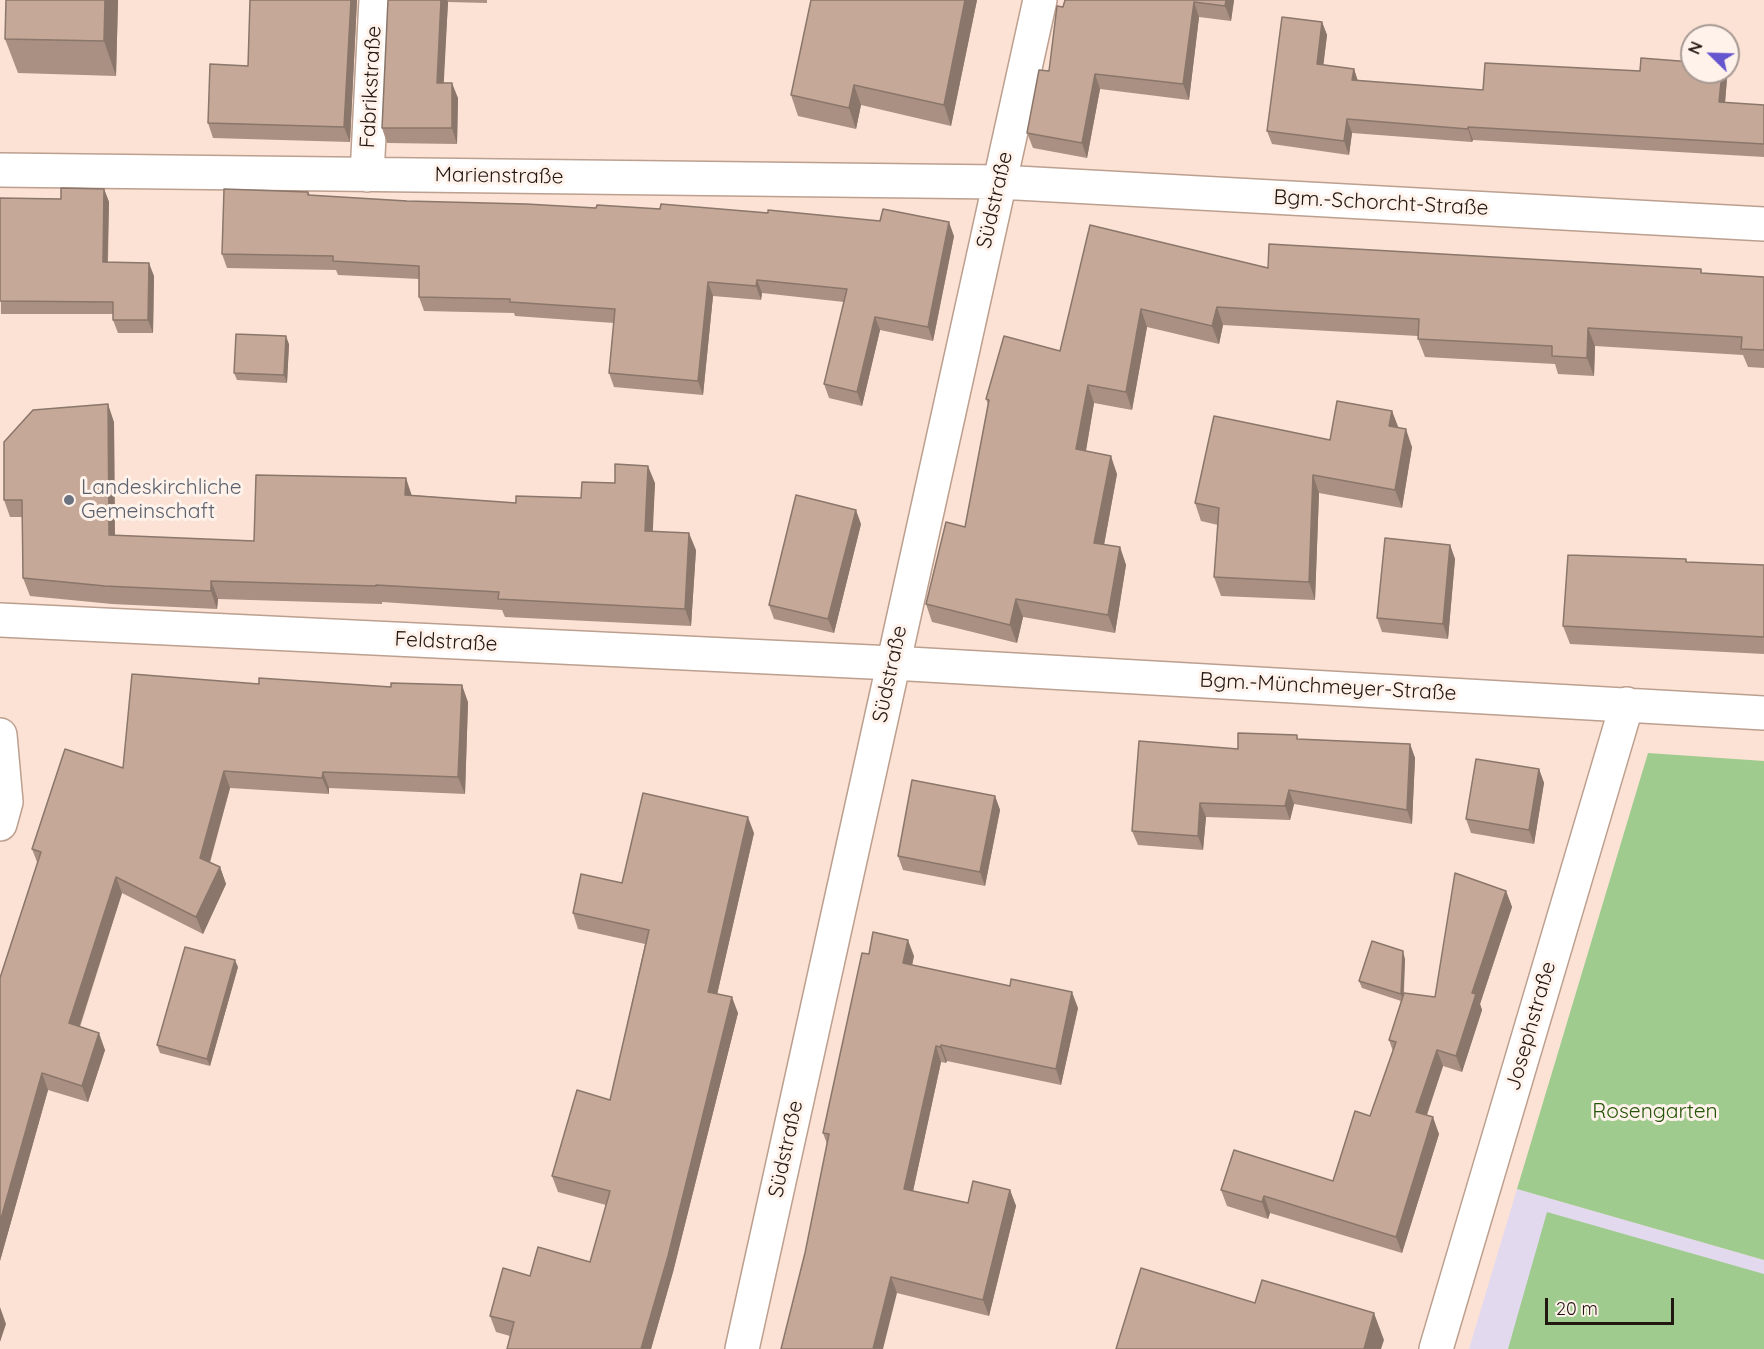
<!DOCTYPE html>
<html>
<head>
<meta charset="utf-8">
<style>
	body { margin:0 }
	#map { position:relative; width:1764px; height:1349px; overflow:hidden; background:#fbe2d4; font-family:Quicksand,sans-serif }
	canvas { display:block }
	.north { position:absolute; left:1680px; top:24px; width:60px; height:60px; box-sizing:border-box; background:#fff2eb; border:2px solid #a79a94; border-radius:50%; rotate:293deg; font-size:16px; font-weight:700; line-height:24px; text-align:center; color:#221711 }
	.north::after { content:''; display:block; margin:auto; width:21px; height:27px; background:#6555ce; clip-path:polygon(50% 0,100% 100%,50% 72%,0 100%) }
	.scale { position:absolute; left:1545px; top:1298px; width:129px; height:27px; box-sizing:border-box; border:3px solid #221711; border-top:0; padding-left:8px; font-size:18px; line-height:21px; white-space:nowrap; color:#221711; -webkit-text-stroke:4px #fff2eb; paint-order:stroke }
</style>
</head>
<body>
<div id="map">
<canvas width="1764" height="1349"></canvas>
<div class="north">N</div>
<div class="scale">20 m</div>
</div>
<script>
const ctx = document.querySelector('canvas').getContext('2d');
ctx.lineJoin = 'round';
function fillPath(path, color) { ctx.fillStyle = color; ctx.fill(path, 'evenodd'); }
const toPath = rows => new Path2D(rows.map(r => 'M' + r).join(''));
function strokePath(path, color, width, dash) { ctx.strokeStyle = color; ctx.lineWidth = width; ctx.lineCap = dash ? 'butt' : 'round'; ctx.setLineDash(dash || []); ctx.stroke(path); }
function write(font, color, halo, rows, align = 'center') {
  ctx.font = font + ' Quicksand,sans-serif'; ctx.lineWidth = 6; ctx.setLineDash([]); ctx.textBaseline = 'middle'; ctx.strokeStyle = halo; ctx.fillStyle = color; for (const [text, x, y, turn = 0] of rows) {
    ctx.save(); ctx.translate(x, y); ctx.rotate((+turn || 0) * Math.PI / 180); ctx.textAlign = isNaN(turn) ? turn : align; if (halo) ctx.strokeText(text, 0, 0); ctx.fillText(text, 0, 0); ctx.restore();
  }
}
fillPath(toPath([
	[1517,1189,1764,1260,1764,1349,1469,1349]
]), '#e3d9ee');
fillPath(toPath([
	[1648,753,1764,761,1764,1260,1517,1189],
	[1547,1212,1764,1274,1764,1349,1508,1349]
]), '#9fcb8f');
const minor = toPath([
	[0,170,999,182,1764,224],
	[367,175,376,0],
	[0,620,892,663,1764,713],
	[0,735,6,802,0,824],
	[742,1349,1040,0],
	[1436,1349,1627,704]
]);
strokePath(minor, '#bc9f8e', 36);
strokePath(minor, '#fff', 33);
fillPath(toPath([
	[118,0,116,76,18,73,5,39],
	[250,0,357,0,350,142,213,138,208,123,248,66],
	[388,0,487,0,487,3,448,2,443,83,458,98,457,144,387,143,382,128],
	[977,0,951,126,861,105,856,129,798,116,791,95],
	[1065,0,1234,0,1231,21,1199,17,1189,100,1100,89,1087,158,1033,148,1027,133,1049,71],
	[1322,22,1327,35,1323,65,1354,69,1358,81,1483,90,1727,78,1725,103,1764,105,1764,157,1473,140,1472,142,1352,133,1349,155,1272,144,1267,131],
	[104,189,109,202,108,262,154,276,153,333,118,333,113,320,113,314,1,314,0,198,61,199],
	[308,192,310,195,954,236,933,341,880,330,862,406,829,398,824,384,844,302,762,293,761,300,713,296,703,395,614,387,609,373,614,323,515,316,514,313,424,311,419,297,419,279,338,275,336,270,227,268,222,254],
	[1090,225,1268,268,1701,269,1702,273,1764,277,1764,368,1748,367,1743,355,1595,346,1594,376,1558,374,1555,364,1425,357,1418,339,1418,336,1223,325,1219,344,1147,327,1132,410,1094,403,1086,451,1117,474,1104,545,1120,547,1126,565,1115,633,1023,617,1017,643,932,622,926,604,965,527,988,404,986,399,1060,351],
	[289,344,287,383,237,380,234,373],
	[1392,411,1398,428,1412,447,1402,508,1319,493,1315,600,1221,596,1214,577,1218,525,1201,521,1195,503],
	[114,422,115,536,254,541,412,495,516,503,581,498,615,483,655,483,652,531,696,550,691,626,505,617,502,610,382,602,382,604,218,599,217,609,112,604,30,596,23,578,23,517,10,517,4,500],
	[861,524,834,633,774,619,769,605],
	[1450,545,1455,559,1448,639,1382,632,1377,618],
	[1686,559,1687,562,1764,565,1764,654,1570,644,1563,626],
	[468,702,465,794,329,788,329,794,230,788,210,863,220,867,226,884,203,934,122,893,80,1027,105,1050,88,1102,48,1090,0,1261,37,862,32,849,123,768],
	[1299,739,1410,744,1415,758,1412,824,1294,804,1290,820,1206,817,1203,850,1138,845,1132,831,1238,749],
	[1539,769,1544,783,1534,844,1471,833,1466,819],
	[995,796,1000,810,985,886,903,870,898,856],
	[754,833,717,994,738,1013,673,1272,651,1349,507,1349,510,1336,496,1332,490,1316,530,1276,590,1262,606,1205,558,1192,552,1176,610,1100,645,944,578,929,573,913,622,883],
	[1506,891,1512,907,1480,1004,1482,1010,1462,1072,1443,1066,1427,1115,1439,1134,1402,1253,1270,1213,1268,1219,1227,1206,1221,1190,1333,1181,1370,1116,1393,1051,1389,1040,1401,1001,1362,988,1359,981,1405,959,1404,993,1435,997],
	[869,954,914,956,912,965,1078,1008,1061,1085,947,1061,946,1063,941,1062,913,1191,968,1203,1010,1190,1016,1206,989,1316,897,1293,805,1253,827,1144,823,1133],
	[238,967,210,1066,160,1053,157,1045]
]), '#a99082');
fillPath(toPath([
	[105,0,118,0,116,76,104,41],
	[351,0,357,0,350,142,344,127],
	[441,0,447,0,448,2,443,98,437,83],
	[965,0,977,0,951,126,944,105],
	[1226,0,1234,0,1231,21,1225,6],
	[1194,2,1199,17,1189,100,1183,84],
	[1322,22,1327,35,1322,77,1317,64],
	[1354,69,1358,82,1352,80],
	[1722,72,1725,72,1727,78,1724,115,1719,102],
	[1095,74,1100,89,1087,158,1082,143],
	[452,83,458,98,457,144,452,128],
	[854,85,861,105,856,129,849,108],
	[1347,119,1352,133,1349,155,1344,141],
	[1468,127,1473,140,1472,142,1468,129],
	[104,189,109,202,107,275,103,262],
	[949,222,954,236,933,341,928,327],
	[149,263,154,276,153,333,148,320],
	[757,280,762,293,761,300,756,286],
	[708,282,713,296,703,395,698,381],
	[1217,307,1223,325,1219,344,1212,326],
	[1141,309,1147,327,1132,410,1126,392],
	[875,317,880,330,862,406,857,392],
	[1588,328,1595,346,1594,376,1587,358],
	[286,336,289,344,287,383,284,375],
	[1088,385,1094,403,1083,467,1076,449],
	[108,404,114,422,115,553,109,535],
	[1392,411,1399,429,1389,426],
	[1406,429,1412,447,1402,508,1395,490],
	[1111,456,1117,474,1101,561,1094,543],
	[648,466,655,483,652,549,645,531],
	[1313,475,1319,493,1315,600,1309,582],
	[406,478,412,496,405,495],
	[856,510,861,524,834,633,828,619],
	[689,533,696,550,691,626,685,609],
	[1450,545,1455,559,1448,639,1443,624],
	[1120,547,1126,565,1115,633,1108,615],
	[211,581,218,599,217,609,211,591],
	[1016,599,1023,617,1017,643,1010,625],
	[462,685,468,702,465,794,458,777],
	[1410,744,1415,758,1412,824,1407,810],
	[1539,769,1544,783,1534,844,1529,830],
	[224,771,230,788,206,875,200,858],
	[323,772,329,788,329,794,322,778],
	[1289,790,1294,804,1290,820,1285,806],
	[995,796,1000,810,985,886,980,872],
	[1200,803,1206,817,1203,850,1198,836],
	[748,817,754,833,714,1008,708,992],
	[220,867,226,884,203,934,196,917],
	[116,877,122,893,75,1040,69,1023],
	[1506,891,1512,907,1480,1004,1482,1010,1462,1072,1456,1056,1472,993],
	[908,940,914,956,909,979,903,963],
	[1403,951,1405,959,1403,1002,1401,994],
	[235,960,238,967,210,1066,207,1059],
	[1072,992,1078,1008,1061,1085,1056,1069],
	[732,997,738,1013,673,1272,651,1349,641,1349],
	[99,1033,105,1050,88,1102,82,1086],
	[941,1045,947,1061,946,1063,940,1047],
	[936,1046,941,1062,910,1205,904,1189],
	[1437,1050,1443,1066,1422,1129,1416,1112],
	[42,1073,48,1090,0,1261,0,1222],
	[1433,1117,1439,1134,1402,1253,1396,1237],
	[1010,1190,1016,1206,989,1316,983,1300],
	[1264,1196,1270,1213,1268,1219,1262,1202],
	[891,1277,897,1293,883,1349,873,1349],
	[0,1307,6,1324,0,1342],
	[1374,1313,1384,1340,1381,1349,1364,1349]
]), '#8a766a');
const building = toPath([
	[6,0,105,0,104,41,5,39,6,0],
	[250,0,351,0,344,127,208,123,210,64,248,66,250,0],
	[388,0,441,0,437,83,452,83,452,128,382,128,388,0],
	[811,0,965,0,944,105,854,85,849,108,791,95,811,0],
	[1065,0,1226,0,1225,6,1194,2,1183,84,1095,74,1082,143,1027,133,1039,70,1049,71,1057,6,1063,7,1065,0],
	[1282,17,1322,22,1317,64,1354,69,1352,80,1483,90,1485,63,1640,71,1641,58,1692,62,1692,72,1722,72,1719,102,1764,105,1764,144,1468,127,1468,129,1347,119,1344,141,1267,131,1282,17],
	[61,188,104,189,103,262,149,263,148,320,113,320,113,302,0,301,0,198,61,199,61,188],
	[224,189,308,192,308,195,407,201,526,204,596,208,597,205,660,209,661,204,768,213,768,210,880,221,883,209,949,222,928,327,875,317,857,392,824,384,847,289,757,280,756,286,708,282,698,381,609,373,615,309,510,302,510,299,419,297,419,266,333,261,333,256,222,254,224,189],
	[1090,225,1268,268,1269,244,1701,269,1701,273,1764,277,1764,350,1741,349,1742,337,1588,328,1587,358,1552,356,1552,346,1418,339,1419,319,1217,307,1212,326,1141,309,1126,392,1088,385,1076,449,1111,456,1094,543,1120,547,1108,615,1016,599,1010,625,926,604,946,522,965,527,989,400,986,399,1004,336,1060,351,1090,225],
	[236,334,286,336,284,375,234,373,236,334],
	[1337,401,1392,411,1389,426,1406,429,1395,490,1313,475,1309,582,1214,577,1219,508,1195,503,1214,416,1330,440,1337,401],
	[108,404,109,535,254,541,256,475,406,478,405,495,516,503,516,496,581,498,582,482,615,483,615,464,648,466,645,531,689,533,685,609,498,599,499,592,376,585,376,586,211,581,211,591,105,586,23,578,22,500,4,500,4,442,33,410,108,404],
	[796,495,856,510,828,619,769,605,796,495],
	[1385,538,1450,545,1443,624,1377,618,1385,538],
	[1568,555,1686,559,1686,562,1764,565,1764,637,1563,626,1568,555],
	[132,674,259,684,259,678,391,687,391,683,462,685,458,777,323,772,322,778,224,771,200,858,220,867,196,917,116,877,69,1023,99,1033,82,1086,42,1073,0,1222,0,978,41,852,32,849,65,749,123,768,132,674],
	[1238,733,1297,735,1297,739,1410,744,1407,810,1289,790,1285,806,1200,803,1198,836,1132,831,1139,741,1238,749,1238,733],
	[1476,759,1539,769,1529,830,1466,819,1476,759],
	[912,780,995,796,980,872,898,856,912,780],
	[643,793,748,817,708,992,732,997,668,1256,641,1349,507,1349,514,1322,490,1316,503,1268,530,1276,538,1247,590,1262,610,1191,552,1176,577,1090,610,1100,649,930,573,913,581,874,622,883,643,793],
	[1455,873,1506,891,1472,993,1476,994,1456,1056,1437,1050,1416,1112,1433,1117,1396,1237,1264,1196,1262,1202,1221,1190,1234,1150,1333,1181,1355,1111,1370,1116,1396,1042,1389,1040,1404,993,1435,997,1455,873],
	[873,932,908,940,903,963,1010,986,1011,979,1072,992,1056,1069,941,1045,940,1047,936,1046,904,1189,968,1203,973,1181,1010,1190,983,1300,891,1277,873,1349,781,1349,805,1253,829,1134,823,1133,862,953,869,954,873,932],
	[1372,941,1403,951,1401,994,1359,981,1372,941],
	[185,947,235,960,207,1059,157,1045,185,947],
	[1141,1268,1255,1303,1262,1280,1374,1313,1364,1349,1116,1349,1141,1268]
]);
fillPath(building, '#c5a897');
strokePath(building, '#8a766a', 1.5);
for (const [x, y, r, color] of [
	[69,500,6,"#6b7280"]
]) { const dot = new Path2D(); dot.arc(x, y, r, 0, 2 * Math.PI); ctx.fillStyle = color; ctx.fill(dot); strokePath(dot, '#fff2eb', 2); }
write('21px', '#221711', '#fff2eb', [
	["Fabrikstraße",371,87,-87],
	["Marienstraße",499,176,1],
	["Südstraße",995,200,-77],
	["Bgm.-Schorcht-Straße",1381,203,3],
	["Feldstraße",446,642,3],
	["Südstraße",890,674,-78],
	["Bgm.-Münchmeyer-Straße",1328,687,3],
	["Josephstraße",1531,1026,-74],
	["Südstraße",786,1149,-78]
]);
write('21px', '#5b616d', '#fff2eb', [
	["Landeskirchliche",81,488],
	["Gemeinschaft",81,512]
], 'left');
write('21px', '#255609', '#fff2eb', [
	["Rosengarten",1655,1112]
]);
</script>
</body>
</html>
